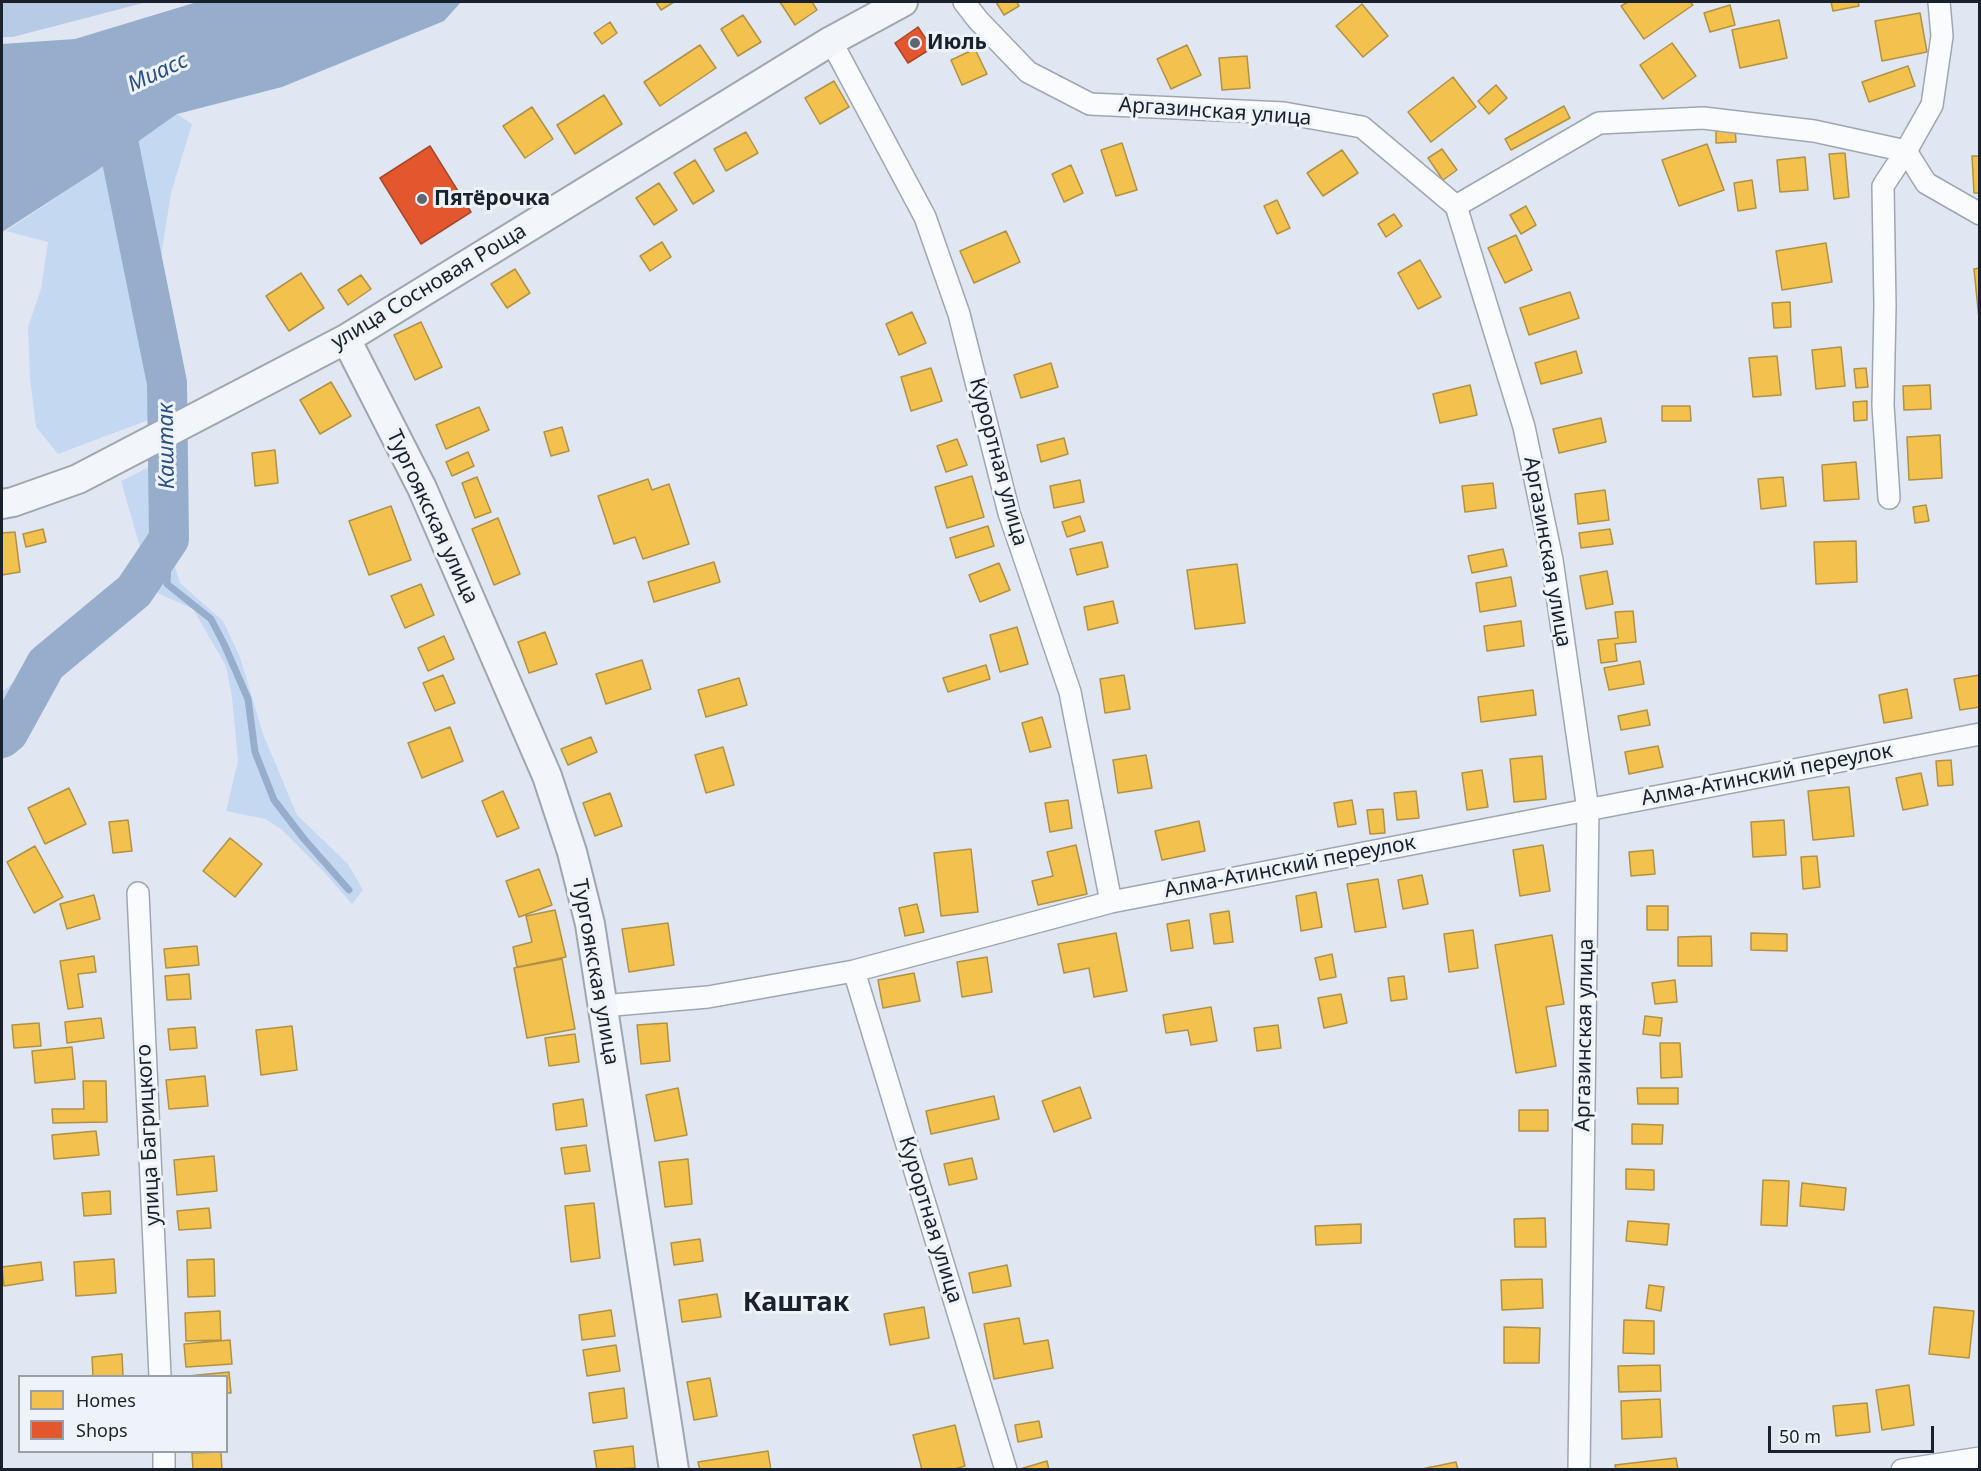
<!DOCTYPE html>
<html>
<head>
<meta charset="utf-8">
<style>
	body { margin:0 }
	#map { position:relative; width:1981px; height:1471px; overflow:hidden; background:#e0e7f2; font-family:"Noto Sans",sans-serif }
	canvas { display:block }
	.frame { position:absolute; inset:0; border:3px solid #19212c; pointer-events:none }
	.legend { position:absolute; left:18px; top:1375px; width:210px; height:78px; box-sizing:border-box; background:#eef3f9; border:2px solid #999fa7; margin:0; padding:8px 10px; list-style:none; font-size:18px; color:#19212c }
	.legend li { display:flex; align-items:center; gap:12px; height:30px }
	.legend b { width:30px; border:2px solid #999fa7 }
	.scale { position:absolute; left:1768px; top:1426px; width:166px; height:27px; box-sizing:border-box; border:3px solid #19212c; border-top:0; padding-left:8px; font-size:18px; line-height:21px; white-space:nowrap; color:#19212c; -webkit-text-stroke:4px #eef3f9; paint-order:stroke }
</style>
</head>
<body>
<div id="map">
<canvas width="1981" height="1471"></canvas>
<div class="frame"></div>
<ul class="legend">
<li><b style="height:16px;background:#f2c14e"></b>Homes</li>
<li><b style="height:16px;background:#e4572e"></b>Shops</li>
</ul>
<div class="scale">50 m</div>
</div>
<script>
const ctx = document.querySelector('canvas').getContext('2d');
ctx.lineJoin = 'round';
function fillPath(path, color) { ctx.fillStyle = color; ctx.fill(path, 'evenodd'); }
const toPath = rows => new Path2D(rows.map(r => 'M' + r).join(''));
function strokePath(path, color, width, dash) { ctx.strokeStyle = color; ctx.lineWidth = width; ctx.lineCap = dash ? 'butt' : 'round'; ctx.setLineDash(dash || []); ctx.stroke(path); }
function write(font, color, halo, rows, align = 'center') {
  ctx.font = font + ' "Noto Sans",sans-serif'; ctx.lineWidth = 6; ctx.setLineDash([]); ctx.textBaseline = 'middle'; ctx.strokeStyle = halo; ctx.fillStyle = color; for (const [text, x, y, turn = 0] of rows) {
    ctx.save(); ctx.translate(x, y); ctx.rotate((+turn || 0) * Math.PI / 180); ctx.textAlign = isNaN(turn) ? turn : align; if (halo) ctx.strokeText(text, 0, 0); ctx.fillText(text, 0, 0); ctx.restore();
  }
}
fillPath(toPath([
	[177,114,192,124,171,193,155,295,176,390,167,413,58,454,36,427,30,378,28,327,41,289,48,242,6,231,95,172],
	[186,449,187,483,173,560,180,583,223,621,240,657,263,734,297,815,348,864,363,890,352,904,324,872,281,829,265,819,226,811,238,761,232,697,226,666,193,609,153,591,134,610,72,660,35,706,14,745,2,761,2,692,72,633,144,561,121,481]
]), '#c5d8f2');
fillPath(toPath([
	[2,2,147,2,13,37,2,37]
]), '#b8cbe6');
fillPath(toPath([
	[197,2,461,2,444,21,282,87,177,114,95,172,2,232,2,44,75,39]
]), '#97adcc');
const homes = toPath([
	[656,2,674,2,661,10,656,2],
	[780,2,812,2,817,10,795,25,780,2],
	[996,2,1017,2,1019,6,1004,15,996,2],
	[1628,2,1690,2,1693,5,1644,39,1621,6,1628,2],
	[1831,2,1858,2,1859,6,1833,11,1831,2],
	[1362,4,1388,36,1363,57,1336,26,1362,4],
	[1730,5,1735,25,1710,32,1704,13,1730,5],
	[1920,13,1927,52,1882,61,1875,21,1920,13],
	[743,15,761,42,738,56,721,29,743,15],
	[1779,20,1787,58,1740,68,1732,30,1779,20],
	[610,22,617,33,602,44,594,33,610,22],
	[1672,43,1696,76,1663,99,1640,65,1672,43],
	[700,45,716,68,660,106,644,82,700,45],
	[1187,45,1201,75,1171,89,1157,59,1187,45],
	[975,49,987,74,962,85,951,60,975,49],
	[1247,56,1250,88,1222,90,1219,58,1247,56],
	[1908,66,1915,86,1869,102,1862,82,1908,66],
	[1453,77,1476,107,1431,142,1408,112,1453,77],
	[834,81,849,107,820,124,805,98,834,81],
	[1496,85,1507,98,1489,114,1478,101,1496,85],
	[604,95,622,124,575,154,557,125,604,95],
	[1564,106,1570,118,1511,150,1505,139,1564,106],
	[532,107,553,139,525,158,503,126,532,107],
	[1735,128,1736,142,1716,143,1716,129,1735,128],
	[746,132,758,153,726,171,714,149,746,132],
	[1122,143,1137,190,1116,196,1101,150,1122,143],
	[1707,144,1724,190,1679,206,1662,160,1707,144],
	[1442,149,1457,170,1443,180,1428,158,1442,149],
	[1342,150,1358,173,1323,196,1307,173,1342,150],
	[1845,153,1849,197,1834,199,1829,154,1845,153],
	[1972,156,1980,156,1980,193,1974,193,1972,156],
	[1805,157,1808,190,1780,192,1777,160,1805,157],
	[695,160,714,191,693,204,674,173,695,160],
	[1071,165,1083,193,1064,202,1052,174,1071,165],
	[1752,180,1756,208,1738,211,1734,183,1752,180],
	[659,183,677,210,654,225,636,198,659,183],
	[1277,200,1290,228,1277,234,1264,206,1277,200],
	[1526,206,1536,225,1521,234,1510,215,1526,206],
	[1394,214,1402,226,1386,237,1378,224,1394,214],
	[1006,231,1020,262,974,283,960,251,1006,231],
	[1516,235,1532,270,1505,283,1488,248,1516,235],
	[662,242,671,257,650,271,640,256,662,242],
	[1826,243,1832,282,1782,290,1776,251,1826,243],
	[1420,260,1441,297,1418,309,1398,273,1420,260],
	[1980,268,1980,319,1979,319,1974,269,1980,268],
	[515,269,530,293,507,308,491,284,515,269],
	[301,273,324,308,289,331,266,296,301,273],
	[361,275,371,289,348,305,338,290,361,275],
	[1570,292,1579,318,1529,335,1520,308,1570,292],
	[1790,302,1791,327,1774,328,1772,303,1790,302],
	[912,312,926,343,899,355,886,324,912,312],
	[421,322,442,367,415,380,394,335,421,322],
	[1841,347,1845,386,1816,389,1812,350,1841,347],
	[1576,351,1582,373,1541,384,1535,363,1576,351],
	[1777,356,1781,395,1753,397,1749,358,1777,356],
	[1051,363,1058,387,1021,398,1014,375,1051,363],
	[931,368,942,401,911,411,901,377,931,368],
	[1866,368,1868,387,1856,388,1854,369,1866,368],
	[331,382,351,416,320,434,300,400,331,382],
	[1470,385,1477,415,1440,423,1433,394,1470,385],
	[1930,385,1931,409,1904,410,1903,386,1930,385],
	[1867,401,1867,420,1854,421,1853,402,1867,401],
	[1662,406,1690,406,1691,421,1662,421,1662,406],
	[479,407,489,430,446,449,436,425,479,407],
	[1601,418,1606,442,1559,453,1553,429,1601,418],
	[562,427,569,451,551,456,544,432,562,427],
	[1940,435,1942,478,1909,480,1907,437,1940,435],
	[1064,438,1068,454,1041,462,1037,445,1064,438],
	[957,439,967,465,946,472,937,446,957,439],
	[275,450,278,483,255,486,252,453,275,450],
	[468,452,474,466,452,476,446,462,468,452],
	[1856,462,1859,499,1824,501,1822,465,1856,462],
	[972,476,984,517,947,528,935,487,972,476],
	[477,477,491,512,475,518,462,483,477,477],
	[1783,477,1786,506,1761,509,1758,479,1783,477],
	[648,479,652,490,669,484,689,544,643,559,635,537,614,544,598,496,648,479],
	[1080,480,1084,502,1054,508,1050,486,1080,480],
	[1493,483,1496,508,1465,512,1462,486,1493,483],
	[1605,490,1609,520,1578,524,1575,494,1605,490],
	[1926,505,1929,521,1915,523,1913,507,1926,505],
	[391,506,411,560,369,575,349,521,391,506],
	[1080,516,1085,531,1067,537,1062,522,1080,516],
	[498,518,520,574,494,585,472,529,498,518],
	[988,526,994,546,956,558,950,538,988,526],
	[43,529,46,542,26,547,23,534,43,529],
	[1610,529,1613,544,1581,548,1579,533,1610,529],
	[15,532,20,572,2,575,2,533,15,532],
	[1856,541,1857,582,1816,584,1814,542,1856,541],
	[1102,542,1108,567,1077,575,1070,549,1102,542],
	[1503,549,1507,566,1472,573,1468,556,1503,549],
	[714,562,720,582,654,602,648,582,714,562],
	[999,563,1010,590,980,602,969,575,999,563],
	[1237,564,1245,623,1195,629,1187,570,1237,564],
	[1607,571,1613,604,1586,609,1580,576,1607,571],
	[1511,577,1516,606,1480,612,1476,583,1511,577],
	[421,584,434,615,405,628,391,596,421,584],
	[1113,601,1118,623,1088,630,1084,607,1113,601],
	[1633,611,1636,642,1615,644,1617,661,1601,663,1598,640,1618,638,1615,612,1633,611],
	[1521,621,1524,646,1487,651,1484,626,1521,621],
	[1017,627,1028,664,1000,672,990,635,1017,627],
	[545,632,557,664,529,673,518,642,545,632],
	[444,636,454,659,428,671,418,648,444,636],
	[642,660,651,689,606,704,596,674,642,660],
	[1640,661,1644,684,1609,690,1604,668,1640,661],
	[986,665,990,679,948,692,943,678,986,665],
	[443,675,455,703,435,711,423,683,443,675],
	[1124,675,1130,709,1105,713,1100,679,1124,675],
	[1980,675,1980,707,1960,710,1954,679,1980,675],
	[739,678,747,705,706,717,698,690,739,678],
	[1907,689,1912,718,1884,723,1879,695,1907,689],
	[1533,690,1536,715,1481,722,1478,697,1533,690],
	[1647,710,1650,725,1621,730,1618,716,1647,710],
	[1042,717,1051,747,1030,752,1022,723,1042,717],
	[450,727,463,761,422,778,408,743,450,727],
	[591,737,597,752,568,765,561,749,591,737],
	[1658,746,1663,767,1629,774,1625,752,1658,746],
	[723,747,734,785,706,793,695,755,723,747],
	[1146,755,1152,788,1118,793,1113,760,1146,755],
	[1542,756,1546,799,1514,802,1510,759,1542,756],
	[1951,760,1953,785,1938,786,1936,761,1951,760],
	[1482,770,1488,807,1467,810,1462,773,1482,770],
	[1921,773,1928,805,1903,810,1896,778,1921,773],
	[1849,787,1854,836,1813,840,1808,791,1849,787],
	[69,788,86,824,45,844,28,808,69,788],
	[503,791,519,828,497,837,482,801,503,791],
	[1416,791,1419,818,1397,820,1394,793,1416,791],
	[610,793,622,826,595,836,583,803,610,793],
	[1068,800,1072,828,1050,832,1045,803,1068,800],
	[1352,800,1356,824,1338,827,1334,803,1352,800],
	[1383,809,1385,833,1370,834,1367,810,1383,809],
	[128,820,132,851,113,853,109,822,128,820],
	[1784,820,1786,855,1753,857,1751,822,1784,820],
	[1199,821,1205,851,1162,860,1155,831,1199,821],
	[230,838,262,864,235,897,203,871,230,838],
	[1076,845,1087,894,1038,905,1032,881,1053,876,1047,852,1076,845],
	[1543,845,1550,891,1520,896,1513,850,1543,845],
	[35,846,63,897,34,913,7,862,35,846],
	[971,849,978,912,941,916,934,853,971,849],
	[1653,850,1655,874,1631,876,1629,852,1653,850],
	[1817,856,1820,887,1803,889,1801,857,1817,856],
	[539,869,552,905,519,917,506,881,539,869],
	[1422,875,1428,904,1403,909,1398,880,1422,875],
	[1378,879,1386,927,1355,932,1347,884,1378,879],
	[1316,892,1322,927,1301,931,1296,896,1316,892],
	[94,895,100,919,67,929,60,904,94,895],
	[917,904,924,932,905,936,899,908,917,904],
	[1647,906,1668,906,1668,930,1647,930,1647,906],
	[555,910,566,957,517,967,513,947,532,942,526,916,555,910],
	[1229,911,1233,942,1214,944,1210,914,1229,911],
	[1189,920,1193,948,1171,951,1167,924,1189,920],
	[668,923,674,965,629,972,622,929,668,923],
	[1473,930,1478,968,1449,972,1444,934,1473,930],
	[1116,933,1127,991,1094,997,1089,968,1064,973,1058,944,1116,933],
	[1751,933,1787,934,1787,951,1751,950,1751,933],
	[1552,935,1564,1004,1546,1007,1556,1066,1516,1073,1495,945,1552,935],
	[1711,936,1712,966,1678,966,1678,937,1711,936],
	[197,946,199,965,166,968,164,949,197,946],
	[1332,954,1336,977,1320,980,1315,958,1332,954],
	[94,956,96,972,78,974,83,1007,68,1009,60,961,94,956],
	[987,957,992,992,962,997,957,962,987,957],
	[562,959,575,1029,527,1038,514,968,562,959],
	[914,973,920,1001,883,1008,878,980,914,973],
	[189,974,191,999,167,1000,165,976,189,974],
	[1404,976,1407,999,1391,1001,1388,978,1404,976],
	[1675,980,1677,1002,1655,1004,1652,983,1675,980],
	[1341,994,1347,1023,1324,1028,1318,998,1341,994],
	[1211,1007,1217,1041,1191,1045,1188,1030,1166,1033,1163,1015,1211,1007],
	[1645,1016,1662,1018,1660,1036,1643,1034,1645,1016],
	[101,1018,104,1038,67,1043,65,1022,101,1018],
	[39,1023,41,1046,14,1048,12,1025,39,1023],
	[667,1023,670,1061,641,1064,637,1025,667,1023],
	[1278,1025,1281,1048,1257,1051,1254,1028,1278,1025],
	[292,1026,297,1070,261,1075,256,1030,292,1026],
	[195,1027,197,1048,170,1050,168,1029,195,1027],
	[575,1034,579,1062,549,1066,545,1038,575,1034],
	[1660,1043,1680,1043,1682,1077,1661,1078,1660,1043],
	[72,1047,75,1079,35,1083,32,1051,72,1047],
	[205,1076,208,1106,169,1109,166,1080,205,1076],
	[83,1081,106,1081,107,1122,53,1123,52,1109,84,1109,83,1081],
	[1080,1087,1091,1118,1054,1132,1042,1101,1080,1087],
	[678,1088,687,1135,655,1141,646,1095,678,1088],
	[1637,1088,1678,1088,1678,1104,1638,1104,1637,1088],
	[994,1096,999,1119,931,1134,926,1111,994,1096],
	[583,1099,587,1126,556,1130,553,1104,583,1099],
	[1519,1110,1548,1110,1548,1131,1519,1131,1519,1110],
	[1632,1124,1663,1125,1662,1144,1632,1144,1632,1124],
	[96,1131,99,1155,54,1159,52,1135,96,1131],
	[586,1145,590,1171,565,1174,561,1148,586,1145],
	[214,1156,217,1191,177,1195,174,1160,214,1156],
	[972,1158,977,1179,949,1185,944,1164,972,1158],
	[688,1159,692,1204,665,1207,659,1162,688,1159],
	[1626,1169,1654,1170,1654,1190,1626,1189,1626,1169],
	[1763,1180,1789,1181,1787,1226,1761,1225,1763,1180],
	[1802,1183,1846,1188,1844,1210,1800,1206,1802,1183],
	[110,1191,111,1214,84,1216,82,1193,110,1191],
	[594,1203,600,1258,571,1262,565,1206,594,1203],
	[209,1208,211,1228,179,1230,177,1211,209,1208],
	[1545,1218,1546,1247,1515,1247,1514,1219,1545,1218],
	[1628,1221,1669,1224,1667,1245,1626,1241,1628,1221],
	[1361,1224,1361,1243,1316,1245,1315,1226,1361,1224],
	[700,1239,703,1261,674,1265,671,1243,700,1239],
	[114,1259,116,1293,76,1296,74,1262,114,1259],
	[214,1259,215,1296,188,1297,187,1260,214,1259],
	[41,1262,43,1280,4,1286,2,1267,41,1262],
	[1007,1265,1011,1286,973,1293,969,1273,1007,1265],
	[1542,1279,1543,1308,1502,1310,1501,1280,1542,1279],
	[1649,1285,1664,1287,1661,1311,1646,1308,1649,1285],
	[717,1294,721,1317,682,1322,679,1300,717,1294],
	[924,1307,929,1338,890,1345,884,1314,924,1307],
	[1934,1307,1974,1311,1969,1358,1929,1354,1934,1307],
	[611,1310,615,1336,582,1340,579,1315,611,1310],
	[220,1311,221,1340,186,1341,185,1313,220,1311],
	[1019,1318,1024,1344,1048,1340,1053,1368,994,1379,984,1324,1019,1318],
	[1624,1320,1654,1321,1654,1354,1623,1353,1624,1320],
	[1504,1327,1540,1328,1539,1363,1504,1363,1504,1327],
	[230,1340,232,1364,186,1367,184,1344,230,1340],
	[616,1345,620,1371,587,1376,583,1350,616,1345],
	[122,1354,123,1376,93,1376,92,1357,122,1354],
	[1660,1365,1661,1391,1619,1392,1618,1366,1660,1365],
	[229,1372,231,1393,226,1393,226,1376,188,1376,229,1372],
	[710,1378,717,1416,694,1420,687,1382,710,1378],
	[1909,1385,1914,1425,1882,1430,1876,1390,1909,1385],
	[624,1388,627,1418,593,1423,589,1393,624,1388],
	[1660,1399,1662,1437,1622,1439,1621,1401,1660,1399],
	[1867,1403,1870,1432,1836,1436,1833,1406,1867,1403],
	[1039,1421,1042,1437,1018,1442,1015,1425,1039,1421],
	[955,1425,965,1466,951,1470,922,1470,913,1435,955,1425],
	[633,1446,635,1468,597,1470,594,1451,633,1446],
	[768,1451,771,1470,700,1470,698,1462,768,1451],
	[221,1452,222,1470,193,1470,192,1453,221,1452],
	[1676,1458,1678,1470,1616,1470,1615,1465,1676,1458],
	[1047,1461,1049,1470,1020,1470,1020,1469,1047,1461],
	[1456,1462,1458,1470,1417,1470,1456,1462]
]);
fillPath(homes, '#f2c14e');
strokePath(homes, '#b19144', 1.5);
const shops = toPath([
	[918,27,932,48,908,63,895,43,918,27],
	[430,146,471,212,421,244,380,178,430,146]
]);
fillPath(shops, '#e4572e');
strokePath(shops, '#a7472d', 1.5);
strokePath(toPath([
	[169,539,167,584,211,619,224,644,248,699,255,752,274,800,304,839,349,890]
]), '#97adcc', 7);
strokePath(toPath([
	[2,738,8,733,46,664,134,591,169,539,167,383,110,101]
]), '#97adcc', 40);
const minor = toPath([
	[964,2,978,20,1028,72,1090,104,1284,113,1362,127,1456,206,1524,427,1552,560,1588,810,1579,1470],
	[831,41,925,217,959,314,1009,513,1070,692,1111,902],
	[1456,206,1599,123,1703,118,1814,131,1906,151,1932,105,1942,36,1939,2],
	[1889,498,1883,405,1885,306,1883,186,1906,151,1926,183,1980,214],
	[138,893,160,1376],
	[854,971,1006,1470],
	[602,1006,708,997,854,971,1111,902,1980,734],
	[164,1452,164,1470],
	[1902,1470,1980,1458]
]);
const secondary = toPath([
	[346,339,422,488,547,776,572,852,590,924,674,1470],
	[2,504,13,502,78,479,346,339,831,41,903,2]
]);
strokePath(minor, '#9fa6b1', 24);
strokePath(secondary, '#9fa6b1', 32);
strokePath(minor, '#fafbfd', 21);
strokePath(secondary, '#f2f5f9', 28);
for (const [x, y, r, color] of [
	[915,43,6,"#5f6671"],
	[422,199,6,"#5f6671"]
]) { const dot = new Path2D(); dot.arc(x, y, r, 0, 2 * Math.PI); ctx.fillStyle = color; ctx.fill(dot); strokePath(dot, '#eef3f9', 2); }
write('bold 21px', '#19212c', '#eef3f9', [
	["Июль",927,43],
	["Пятёрочка",434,199]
], 'left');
write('21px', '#19212c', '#eef3f9', [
	["Аргазинская улица",1215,112,4],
	["улица Сосновая Роща",429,287,-31],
	["Курортная улица",998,462,75],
	["Тургоякская улица",432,517,65],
	["Аргазинская улица",1547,552,80],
	["Алма-Атинский переулок",1767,775,-11],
	["Алма-Атинский переулок",1290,867,-11],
	["Тургоякская улица",595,972,80],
	["Аргазинская улица",1585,1035,-89],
	["улица Багрицкого",149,1135,-93],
	["Курортная улица",930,1220,73]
]);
write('italic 22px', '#2a4f83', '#eef3f9', [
	["Миасс",158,73,-25],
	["Каштак",167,446,-91]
]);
write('bold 27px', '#19212c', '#eef3f9', [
	["Каштак",796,1303]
]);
</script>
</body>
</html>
